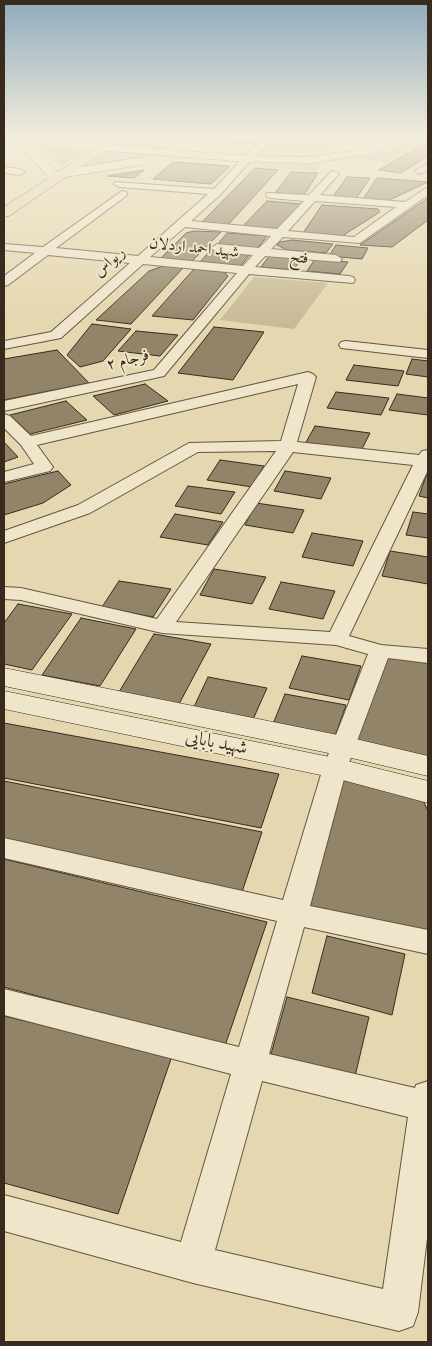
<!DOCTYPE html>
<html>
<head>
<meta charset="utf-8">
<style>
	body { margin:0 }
	#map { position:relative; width:432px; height:1346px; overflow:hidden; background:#e5d7af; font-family:"IM FELL DW Pica",serif }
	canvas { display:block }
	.frame { position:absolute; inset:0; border:5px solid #382b1d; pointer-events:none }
</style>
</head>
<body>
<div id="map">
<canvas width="432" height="1346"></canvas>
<div class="frame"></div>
</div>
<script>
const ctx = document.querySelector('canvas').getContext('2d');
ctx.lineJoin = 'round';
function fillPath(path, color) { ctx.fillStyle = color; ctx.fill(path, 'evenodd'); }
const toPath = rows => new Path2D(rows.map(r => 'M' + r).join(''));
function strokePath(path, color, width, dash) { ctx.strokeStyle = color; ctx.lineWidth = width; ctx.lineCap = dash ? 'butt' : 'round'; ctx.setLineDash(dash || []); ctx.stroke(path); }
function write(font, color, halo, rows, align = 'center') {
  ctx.font = font + ' "IM FELL DW Pica",Amiri,serif'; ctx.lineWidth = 4; ctx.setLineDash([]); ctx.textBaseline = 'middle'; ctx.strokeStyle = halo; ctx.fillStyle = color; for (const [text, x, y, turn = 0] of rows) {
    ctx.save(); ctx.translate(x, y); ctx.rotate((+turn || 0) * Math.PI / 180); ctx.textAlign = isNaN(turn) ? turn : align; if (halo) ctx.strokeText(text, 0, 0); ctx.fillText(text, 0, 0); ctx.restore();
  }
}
fillPath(toPath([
	[64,137,106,137,94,144,44,140],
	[124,137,148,137,169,150,112,145],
	[279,137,361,137,345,146,330,149,302,153,265,152],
	[410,137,428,138,386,163,359,158,386,150],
	[34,145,88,149,63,166],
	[107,150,168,155,80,168],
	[262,163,320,163,316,171,261,167],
	[254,277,328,283,294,329,220,320]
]), '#c8ba96');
const building = toPath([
	[207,137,260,137,265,138,257,144,204,140,207,137],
	[428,141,428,156,401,173,379,170,428,141],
	[173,162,230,166,211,184,153,179,173,162],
	[255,168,278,170,228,225,202,222,255,168],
	[144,170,134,178,107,176,144,170],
	[291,172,318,173,304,195,275,193,291,172],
	[347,177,370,178,355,200,332,198,347,177],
	[377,178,428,182,387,201,363,199,377,178],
	[428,198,428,220,392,247,360,245,428,198],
	[267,201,302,204,278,231,241,228,267,201],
	[322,205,378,209,380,212,342,236,303,233,322,205],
	[194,231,221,232,190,263,161,258,186,233,194,231],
	[227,233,267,236,256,250,216,246,227,233],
	[292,240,333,244,326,253,287,250,277,245,280,242,292,240],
	[336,245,368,248,362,259,329,256,336,245],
	[211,250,251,253,239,268,198,264,211,250],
	[270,255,302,258,293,270,261,267,270,255],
	[315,259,348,262,340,274,307,271,315,259],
	[163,266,183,268,131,324,96,320,149,271,163,266],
	[194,269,224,272,228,276,193,320,152,316,194,269],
	[92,324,131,329,103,361,80,367,67,355,92,324],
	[214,327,264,332,233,380,178,373,214,327],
	[136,331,178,335,160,356,118,351,136,331],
	[57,350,89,383,4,400,4,359,57,350],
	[412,359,428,361,428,377,406,374,412,359],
	[354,365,404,371,398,386,346,380,354,365],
	[145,384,168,401,114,415,93,396,145,384],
	[336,392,389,398,381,415,327,408,336,392],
	[397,394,428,398,428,415,389,410,397,394],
	[66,401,87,420,30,434,10,415,66,401],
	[315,426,370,433,361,451,305,444,315,426],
	[4,442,18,457,4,462,4,442],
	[220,460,264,466,252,487,207,480,220,460],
	[58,471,71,485,43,503,4,515,4,484,58,471],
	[285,471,331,478,321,499,274,491,285,471],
	[426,476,428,476,428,498,419,496,426,476],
	[188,486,235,492,221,514,175,506,188,486],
	[256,503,304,510,293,533,245,525,256,503],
	[413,512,428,514,428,538,406,535,413,512],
	[175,514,223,522,208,545,160,537,175,514],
	[312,533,363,541,353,566,302,557,312,533],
	[390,551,428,557,428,584,382,576,390,551],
	[214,569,266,577,252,604,200,595,214,569],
	[119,581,171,589,153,617,102,607,119,581],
	[281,582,335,591,323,619,269,609,281,582],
	[18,604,72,614,32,670,4,664,4,623,18,604],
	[81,618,136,629,100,686,42,675,81,618],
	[154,634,211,644,179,704,119,692,154,634],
	[302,656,361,666,349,700,289,688,302,656],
	[384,658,428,661,428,759,353,741,384,658],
	[208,677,267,688,251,724,192,711,208,677],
	[285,694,346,705,333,742,271,729,285,694],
	[4,723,279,774,261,828,4,778,4,723],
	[343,780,421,796,428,811,428,932,308,906,343,780],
	[4,781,262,832,242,892,4,843,4,781],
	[4,859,267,922,225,1046,4,987,4,859],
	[327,936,405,954,392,1015,312,993,327,936],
	[287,997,369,1017,353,1085,269,1061,287,997],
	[4,1016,172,1056,118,1214,4,1183,4,1016]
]);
fillPath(building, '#928469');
strokePath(building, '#382b1d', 1);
const minor = toPath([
	[265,137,275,137,250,161,221,194,191,221,277,229,304,201,271,198,267,197,266,195,267,193,309,195,331,172,334,171,339,174,320,195,405,202,428,187,428,195,360,243,283,237,271,249,336,255,342,259,340,262,265,256,255,267,349,276,353,277,355,280,353,283,249,274,164,376,4,411,4,401,154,370,237,273,143,264,61,338,4,349,4,341,51,332,130,263,48,255,8,285,4,286,4,276,35,253,4,250,4,244,43,247,122,191,126,192,127,194,126,196,56,248,138,256,208,194,119,187,114,184,115,182,214,189,244,157,265,137],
	[315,201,396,207,354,237,288,231,315,201],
	[185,227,271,236,259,248,217,244,211,248,217,252,253,255,243,266,150,257,185,227],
	[428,163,428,170,419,174,414,171,428,163],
	[4,167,20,169,25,172,20,175,4,173,4,167],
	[346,341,428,350,428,358,341,348,339,345,341,342,346,341],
	[308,372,313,374,316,377,297,442,419,455,422,451,428,450,428,470,349,636,381,645,428,649,428,663,388,658,347,768,310,906,428,930,428,954,304,927,269,1054,415,1088,416,1085,428,1081,428,1230,418,1312,413,1326,399,1331,193,1283,4,1231,4,1195,181,1242,231,1074,4,1015,4,989,239,1047,277,921,4,858,4,838,283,900,323,768,368,654,336,645,162,633,21,600,4,599,4,587,21,588,157,619,276,451,198,452,90,513,4,543,4,531,78,505,189,443,281,441,298,384,37,445,53,467,50,471,4,482,4,472,34,464,21,445,4,428,4,414,10,416,31,436,308,372],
	[293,452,413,465,330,632,176,622,293,452],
	[262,1081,408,1117,383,1289,215,1250,262,1081]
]);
const tertiary = toPath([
	[4,137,97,144,103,147,97,150,4,142,4,137]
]);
const secondary = toPath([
	[52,137,51,139,30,143,56,171,141,157,147,161,141,165,53,179,49,178,16,141,24,137,52,137],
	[387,137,401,137,372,154,311,163,247,162,97,150,91,147,97,144,247,156,311,157,365,149,387,137],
	[4,668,343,736,428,756,428,776,343,756,4,686,4,668],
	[4,691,335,758,428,781,428,803,335,778,4,709,4,691]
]);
const primary = toPath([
	[112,137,125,137,9,216,4,217,4,207,112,137]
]);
strokePath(minor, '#635642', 2);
strokePath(tertiary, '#635642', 1);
strokePath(secondary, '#382b1d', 1);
strokePath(primary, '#382b1d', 1);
fillPath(minor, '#eee5cb');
fillPath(tertiary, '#eee5cb');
fillPath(secondary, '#eee5cb');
fillPath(primary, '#e5d7af');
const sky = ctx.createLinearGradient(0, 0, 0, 326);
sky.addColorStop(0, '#8fabbd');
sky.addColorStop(0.42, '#f3eddb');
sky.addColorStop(1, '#f3eddb00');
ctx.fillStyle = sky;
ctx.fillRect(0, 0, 432, 326);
write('16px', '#382b1d', '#eee5cb', [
	["شهید احمد اردلان",194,249,6],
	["فتح",299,259,6],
	["ریواس",110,263,-42],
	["فرجام ۲",128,361,-14]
]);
write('19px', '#382b1d', '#eee5cb', [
	["شهید بابایی",216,744,11]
]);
</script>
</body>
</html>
